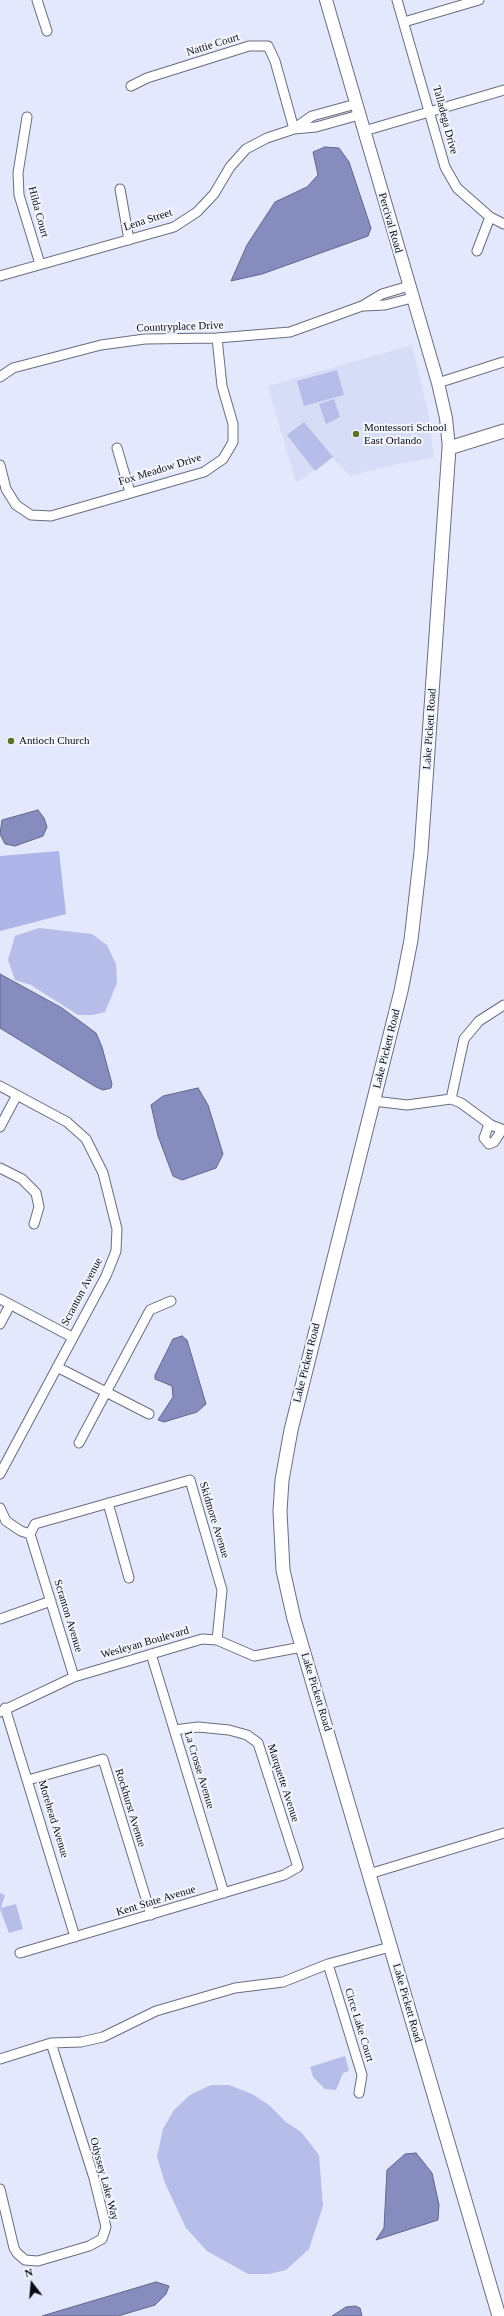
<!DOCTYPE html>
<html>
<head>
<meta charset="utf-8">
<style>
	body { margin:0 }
	#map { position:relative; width:504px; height:2316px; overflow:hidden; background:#e4e8fc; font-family:Georgia,serif }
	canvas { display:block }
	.north { position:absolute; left:12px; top:2264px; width:40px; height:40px; -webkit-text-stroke:3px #f4f6fe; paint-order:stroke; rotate:344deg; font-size:11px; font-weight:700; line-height:16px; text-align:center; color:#0a0b12 }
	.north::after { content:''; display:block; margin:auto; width:14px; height:18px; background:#0a0b12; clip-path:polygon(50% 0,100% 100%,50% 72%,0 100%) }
</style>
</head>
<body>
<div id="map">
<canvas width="504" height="2316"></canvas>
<div class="north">N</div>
</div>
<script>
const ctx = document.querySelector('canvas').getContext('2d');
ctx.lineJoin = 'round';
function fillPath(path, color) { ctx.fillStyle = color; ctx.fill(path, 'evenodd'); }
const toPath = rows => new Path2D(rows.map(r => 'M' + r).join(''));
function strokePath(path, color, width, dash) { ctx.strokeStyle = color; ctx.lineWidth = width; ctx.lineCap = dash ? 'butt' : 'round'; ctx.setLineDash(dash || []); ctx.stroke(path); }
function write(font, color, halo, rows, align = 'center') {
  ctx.font = font + ' Georgia,serif'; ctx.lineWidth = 4; ctx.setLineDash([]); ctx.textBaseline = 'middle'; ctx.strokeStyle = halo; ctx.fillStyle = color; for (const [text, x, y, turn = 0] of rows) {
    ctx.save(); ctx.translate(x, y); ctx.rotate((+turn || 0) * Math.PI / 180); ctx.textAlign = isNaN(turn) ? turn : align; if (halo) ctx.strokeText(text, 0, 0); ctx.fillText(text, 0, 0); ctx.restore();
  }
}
fillPath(toPath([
	[412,345,428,411,434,458,398,464,350,476,332,457,296,483,268,386]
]), '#d7dcf7');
fillPath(toPath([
	[337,370,344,395,304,406,297,381],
	[334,399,340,417,326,424,319,404],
	[304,422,333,457,315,471,287,435],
	[39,928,92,934,107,945,116,964,117,983,105,1012,93,1015,78,1015,31,985,15,980,8,960,15,936],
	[0,1893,5,1895,1,1908,16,1904,23,1929,9,1933,0,1909],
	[345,2056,349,2071,343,2073,336,2090,325,2089,313,2077,310,2067],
	[211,2085,229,2085,252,2094,269,2105,286,2122,301,2132,319,2155,323,2206,309,2249,286,2270,269,2274,248,2274,207,2251,186,2228,165,2183,157,2157,163,2129,174,2110,190,2095]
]), '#b6bde8');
fillPath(toPath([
	[59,851,66,914,0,931,0,856]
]), '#aeb6e9');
const water = toPath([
	[325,147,339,148,349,162,371,228,368,236,262,274,231,281,247,245,275,202,307,187,318,175,313,152,325,147],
	[38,810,44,818,47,827,43,836,15,846,5,844,0,834,2,820,38,810],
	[0,974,62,1008,96,1033,102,1047,112,1084,111,1088,103,1090,96,1087,0,1028,0,974],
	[198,1088,208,1105,223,1154,216,1168,182,1180,173,1176,158,1136,151,1105,163,1096,198,1088],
	[182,1336,187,1340,206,1404,197,1412,164,1422,158,1420,173,1397,172,1386,155,1379,155,1375,173,1339,182,1336],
	[416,2153,432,2173,439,2205,438,2220,376,2240,384,2228,387,2170,405,2154,416,2153],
	[156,2282,169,2286,166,2294,155,2305,118,2316,42,2316,156,2282],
	[355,2306,360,2308,362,2316,332,2316,346,2307,355,2306]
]);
fillPath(water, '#868dbe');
strokePath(water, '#61668a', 1);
const minor = toPath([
	[37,0,47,31],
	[397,0,445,167,457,188,490,217,504,224],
	[404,22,479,0],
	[131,86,147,78,249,46,268,46,275,61,294,129],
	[27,117,18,173,19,195,40,264],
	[295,128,312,116,356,104],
	[364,131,504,90],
	[120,189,129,240],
	[477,251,490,217],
	[0,276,174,227,197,212,214,194,230,167,246,149,267,138,294,129,316,127,359,115],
	[364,306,385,305,412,298],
	[0,377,13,368,101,345,145,339,217,338,290,332,362,306,382,294,409,286],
	[438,383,503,362],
	[117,448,130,492],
	[0,465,6,489,16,505,31,515,51,516,204,472,223,459,233,442,233,424,222,386,217,338],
	[0,1086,67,1122,86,1139,103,1173,117,1229,116,1251,106,1276,0,1474],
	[451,1099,464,1039,479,1021,504,1005],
	[374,1101,407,1105,451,1099,461,1103,491,1125,504,1130],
	[489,1124,484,1138,489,1144,494,1142,502,1130],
	[0,1127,17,1095],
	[0,1168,22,1179,36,1193,39,1207,34,1224],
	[0,1299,72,1337],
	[0,1324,10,1305],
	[57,1367,149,1414],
	[79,1443,150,1310,171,1301],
	[108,1503,129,1578],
	[0,1508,6,1521,21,1531,30,1534],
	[30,1534,35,1524,190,1480,222,1590,217,1640],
	[30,1534,74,1677],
	[0,1619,51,1601],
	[151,1654,224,1893],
	[5,1708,75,1937],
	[0,1712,74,1677,202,1639,217,1640,254,1656,302,1647],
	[28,1780,103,1759,151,1915],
	[369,1874,504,1833],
	[20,1953,284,1875,298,1867,258,1743,247,1735,229,1730,198,1727,174,1730],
	[328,1964,362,2075,359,2093],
	[0,2059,51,2043,81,2042,103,2037,156,2011,235,1988,283,1982,328,1964,390,1947],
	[0,2189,14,2248,17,2253,25,2260,38,2261,89,2246,102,2239,106,2227,94,2178,51,2043]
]);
const tertiary = toPath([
	[326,0,438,383,446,418,449,448]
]);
const secondary = toPath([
	[499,2316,294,1619,283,1570,280,1511,282,1480,291,1430,401,991,411,940,421,852,449,448,504,431]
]);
strokePath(minor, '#6a6d7e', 11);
strokePath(tertiary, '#6a6d7e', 14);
strokePath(secondary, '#6a6d7e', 15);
strokePath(minor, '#fff', 9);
strokePath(tertiary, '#fff', 12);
strokePath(secondary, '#fff', 13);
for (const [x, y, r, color] of [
	[356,434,4,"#587529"],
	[11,741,4,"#587529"]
]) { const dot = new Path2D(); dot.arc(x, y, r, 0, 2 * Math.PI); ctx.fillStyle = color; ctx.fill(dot); strokePath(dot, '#f4f6fe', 1.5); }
write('11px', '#0a0b12', '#f4f6fe', [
	["Nattie Court",213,45,-17],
	["Talladega Drive",445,120,75],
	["Hilda Court",38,212,75],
	["Lena Street",148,220,-18],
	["Percival Road",390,223,74],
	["Countryplace Drive",180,327,-2],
	["Fox Meadow Drive",160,470,-17],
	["Lake Pickett Road",430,729,-86],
	["Lake Pickett Road",387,1049,-76],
	["Scranton Avenue",82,1292,-62],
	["Lake Pickett Road",307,1363,-76],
	["Skidmore Avenue",214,1520,73],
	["Scranton Avenue",68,1616,73],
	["Wesleyan Boulevard",145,1643,-16],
	["Lake Pickett Road",316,1692,73],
	["La Crosse Avenue",199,1770,73],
	["Marquette Avenue",283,1783,72],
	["Rockhurst Avenue",130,1808,73],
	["Morehead Avenue",53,1819,73],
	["Kent State Avenue",156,1901,-17],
	["Lake Pickett Road",407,2003,74],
	["Circe Lake Court",359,2025,73],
	["Odyssey Lake Way",104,2179,75]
]);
write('11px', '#0a0b12', '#f4f6fe', [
	["Montessori School",364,428],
	["East Orlando",364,441],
	["Antioch Church",19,741]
], 'left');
</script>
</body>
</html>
